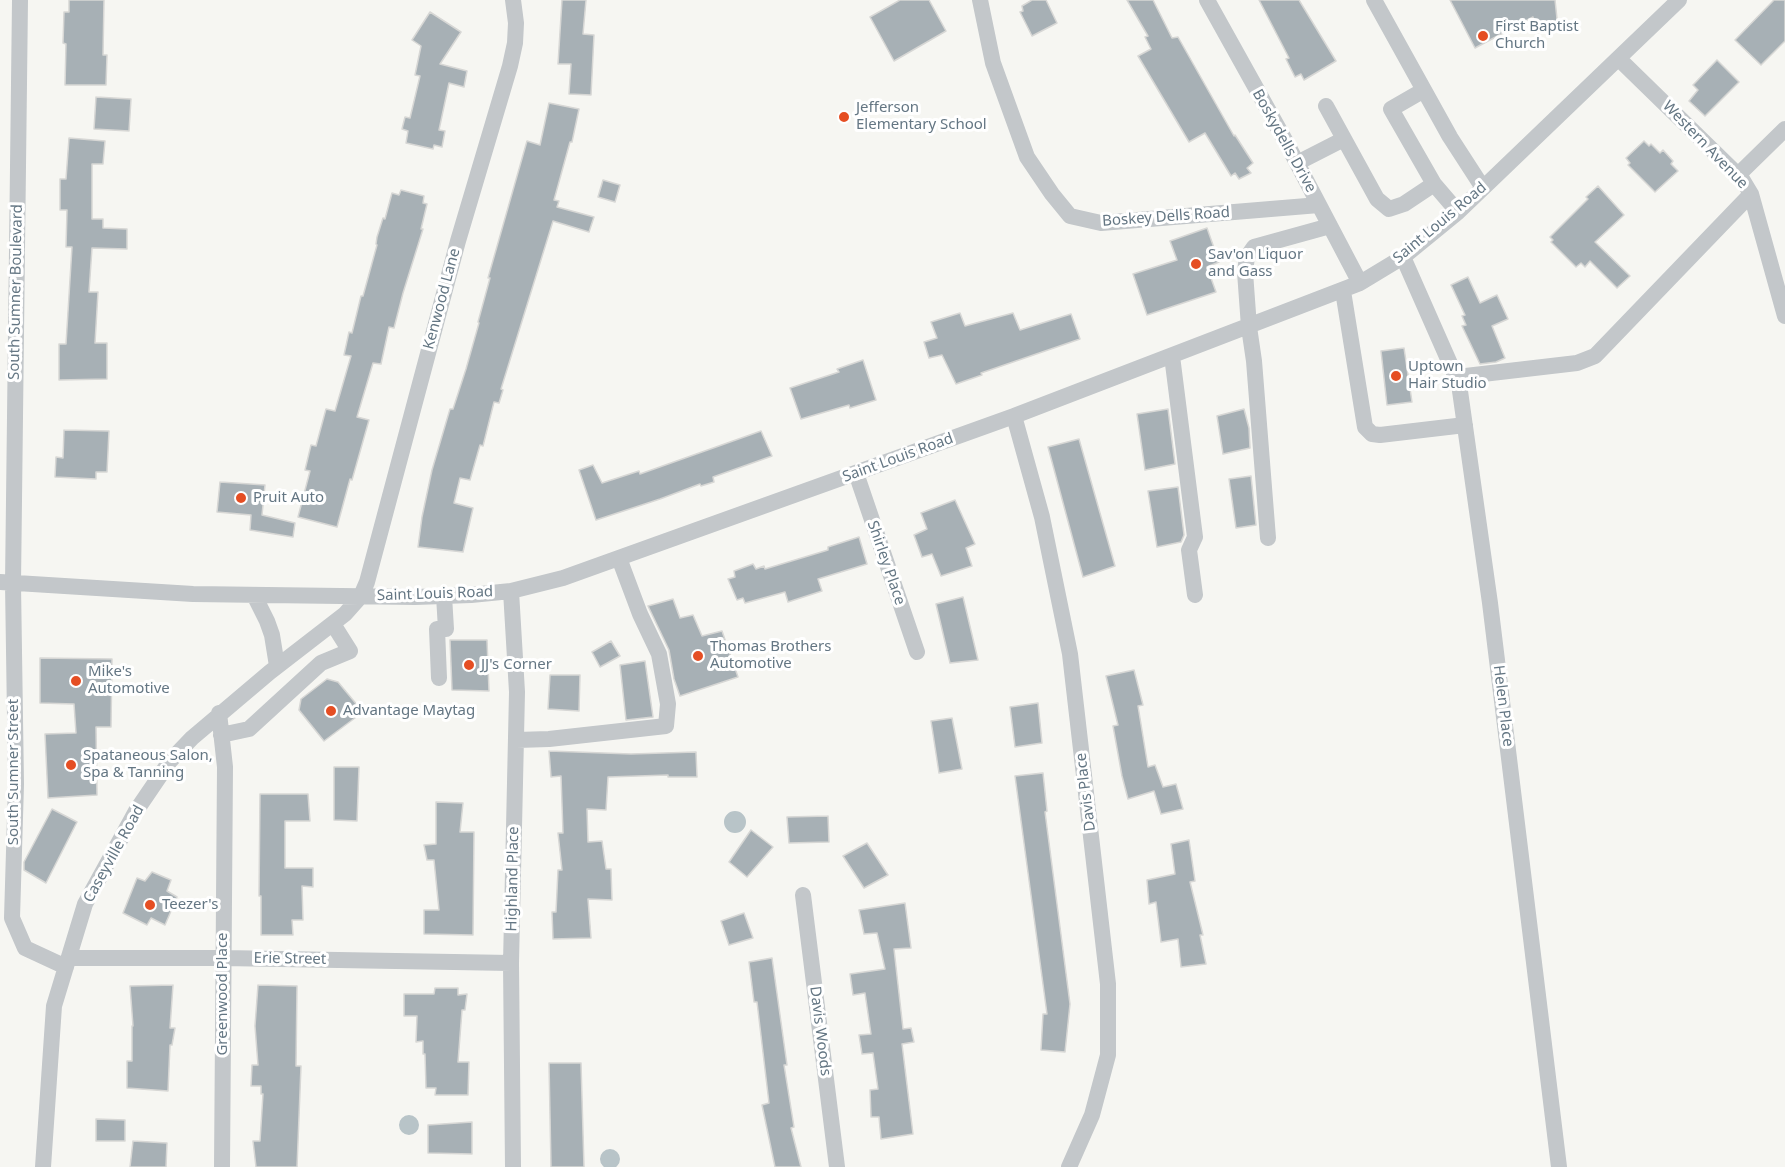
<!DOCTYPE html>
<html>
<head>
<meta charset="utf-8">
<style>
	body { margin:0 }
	canvas { display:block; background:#f6f6f2 }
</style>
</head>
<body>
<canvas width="1785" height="1167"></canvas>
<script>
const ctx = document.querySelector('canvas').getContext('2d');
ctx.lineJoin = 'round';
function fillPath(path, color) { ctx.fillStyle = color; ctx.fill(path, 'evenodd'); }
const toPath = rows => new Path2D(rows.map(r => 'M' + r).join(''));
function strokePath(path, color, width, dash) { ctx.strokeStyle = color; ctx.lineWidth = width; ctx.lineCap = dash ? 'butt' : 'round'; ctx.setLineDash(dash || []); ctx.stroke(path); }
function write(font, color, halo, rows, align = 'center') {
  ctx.font = font + ' "Noto Sans",sans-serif'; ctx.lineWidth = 6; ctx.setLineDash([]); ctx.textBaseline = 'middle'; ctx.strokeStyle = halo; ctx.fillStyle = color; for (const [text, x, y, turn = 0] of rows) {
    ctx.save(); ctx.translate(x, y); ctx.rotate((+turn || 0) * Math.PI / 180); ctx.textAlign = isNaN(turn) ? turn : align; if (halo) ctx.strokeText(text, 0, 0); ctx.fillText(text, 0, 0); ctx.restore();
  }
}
fillPath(toPath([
	'724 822a11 11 0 1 1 22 0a11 11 0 1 1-22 0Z',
	'399 1125a10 10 0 1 1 20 0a10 10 0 1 1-20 0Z',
	'600 1159a10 10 0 1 1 20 0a10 10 0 1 1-20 0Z'
]), '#b8c4c8');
const building = toPath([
	[69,0,104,0,103,55,107,55,106,85,65,85,66,44,63,43,64,12,69,12,69,0],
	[562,0,586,0,583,34,594,35,591,95,569,94,571,64,558,64,562,0],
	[900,0,929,0,946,31,894,61,870,17,900,0],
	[1032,0,1046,0,1057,23,1032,36,1020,12,1023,11,1022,6,1032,0],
	[1127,0,1153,0,1172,38,1178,37,1234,136,1235,135,1253,163,1247,168,1251,173,1239,179,1235,173,1231,176,1205,133,1189,142,1138,56,1151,49,1145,37,1148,36,1127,0],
	[1259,0,1299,0,1336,61,1304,80,1301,74,1295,77,1286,59,1289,58,1259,0],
	[1450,0,1555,0,1558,28,1535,32,1533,17,1475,48,1450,0],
	[1774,0,1785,0,1785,41,1761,65,1735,40,1774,0],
	[430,12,461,32,440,64,467,71,464,87,449,83,439,130,445,131,442,147,434,145,433,149,406,143,408,131,402,129,405,117,410,118,420,76,415,75,421,46,412,40,430,12],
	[1717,60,1739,82,1705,116,1689,101,1698,90,1693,85,1717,60],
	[96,97,131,99,129,131,94,129,96,97],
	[549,103,579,109,572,142,570,142,554,200,559,201,557,207,594,217,589,232,553,221,501,389,503,390,499,403,494,402,483,446,480,445,470,480,460,478,454,503,473,508,463,552,418,547,422,517,432,470,450,409,453,409,466,369,479,323,478,322,490,278,488,278,527,141,540,145,549,103],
	[69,138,105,141,103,164,92,164,92,219,103,219,103,228,127,229,127,249,92,248,89,292,98,292,95,343,107,343,107,379,59,380,59,344,66,344,72,247,66,247,67,210,60,210,60,179,66,179,69,138],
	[1644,141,1649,146,1651,144,1660,153,1663,150,1673,161,1671,164,1678,171,1655,192,1628,165,1630,163,1626,158,1644,141],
	[603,180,620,185,615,202,598,197,603,180],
	[1598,186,1624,215,1595,242,1630,276,1617,288,1590,261,1585,267,1581,263,1576,267,1551,242,1553,240,1550,237,1588,199,1586,197,1598,186],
	[401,190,424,196,423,203,427,204,421,229,423,229,403,293,394,328,389,327,381,364,373,363,357,417,369,420,352,480,350,479,337,527,298,517,310,471,305,470,311,445,316,446,326,409,335,411,351,356,344,355,349,332,352,333,361,296,363,296,377,245,376,244,377,237,383,218,385,219,392,193,399,195,401,190],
	[1207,228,1219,262,1207,267,1216,292,1147,315,1133,274,1177,260,1170,241,1207,228],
	[1468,277,1480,303,1497,295,1508,319,1492,326,1505,358,1496,362,1480,364,1462,326,1466,325,1462,316,1465,315,1451,285,1468,277],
	[960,313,965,326,1013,313,1020,330,1071,314,1080,339,981,373,982,375,956,384,942,355,929,358,924,342,937,338,931,322,960,313],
	[1404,348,1412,402,1387,405,1381,351,1404,348],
	[863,360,876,400,850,408,849,405,801,419,790,388,839,372,837,369,863,360],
	[1168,409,1175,464,1145,470,1137,414,1168,409],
	[1244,409,1249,428,1250,448,1223,454,1217,416,1244,409],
	[64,430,109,431,107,472,96,472,96,479,55,477,56,457,63,458,64,430],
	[761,431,772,456,713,477,714,482,701,486,700,484,660,499,596,520,579,470,593,465,602,483,639,471,640,474,761,431],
	[1079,439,1115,566,1083,577,1048,447,1079,439],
	[1251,476,1256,525,1236,528,1229,479,1251,476],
	[220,482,265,485,262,515,295,523,293,537,250,530,251,515,217,512,220,482],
	[1178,487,1184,535,1181,542,1157,547,1148,491,1178,487],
	[955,500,975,544,966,548,972,566,941,576,932,554,922,557,914,535,927,529,921,513,955,500],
	[859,537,867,564,818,579,822,591,788,602,785,592,745,603,743,598,737,600,728,579,735,577,734,571,753,564,756,569,764,566,765,569,828,550,828,547,859,537],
	[963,597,978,660,950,663,936,604,963,597],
	[673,599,680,618,693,615,702,636,722,631,738,677,680,696,674,679,669,650,648,606,673,599],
	[450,640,487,640,489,691,452,690,450,640],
	[611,641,620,656,600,667,592,652,611,641],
	[40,658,112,659,111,727,96,727,97,795,48,798,45,734,76,733,74,704,40,703,40,658],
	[645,661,653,717,626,720,620,665,645,661],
	[1134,670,1143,705,1138,706,1148,767,1155,765,1163,787,1176,784,1183,809,1161,814,1154,791,1128,799,1122,776,1113,726,1118,725,1106,676,1134,670],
	[550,675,580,675,579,711,548,709,550,675],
	[327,679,338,682,363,712,324,741,299,710,301,699,327,679],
	[1038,703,1042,743,1015,747,1010,707,1038,703],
	[952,718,962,769,939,773,931,721,952,718],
	[549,751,631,754,696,752,697,777,668,777,668,775,608,777,606,810,587,809,588,842,602,841,606,869,611,869,612,900,588,899,591,938,553,939,552,912,556,912,558,870,562,870,558,833,563,833,561,776,551,777,549,751],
	[334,767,359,767,357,821,334,820,334,767],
	[1043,773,1047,811,1045,812,1070,1004,1065,1052,1041,1050,1043,1014,1047,1014,1015,776,1043,773],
	[260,794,308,794,310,821,285,821,285,868,313,868,313,887,302,886,303,920,292,920,293,935,261,935,261,896,259,896,260,794],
	[436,802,463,803,460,832,474,832,473,935,424,934,424,910,439,910,434,860,427,860,424,845,436,844,436,802],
	[52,809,77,822,46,883,24,870,24,862,52,809],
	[828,816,829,842,789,843,787,817,828,816],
	[751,830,773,847,747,877,729,862,751,830],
	[1189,840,1195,881,1190,882,1203,935,1200,935,1206,964,1181,967,1178,939,1161,942,1156,902,1149,904,1147,880,1175,874,1171,844,1189,840],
	[867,843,888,875,864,888,843,856,867,843],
	[152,872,171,880,167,891,177,897,165,925,151,918,147,925,123,913,137,878,145,881,152,872],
	[905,903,911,948,894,949,903,1029,911,1028,914,1042,902,1044,913,1134,881,1139,879,1117,871,1117,870,1090,878,1089,873,1053,862,1054,859,1035,871,1034,865,993,853,995,850,974,885,969,877,933,864,934,859,910,905,903],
	[744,913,753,938,729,945,721,921,744,913],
	[772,958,787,1065,784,1065,794,1127,791,1128,801,1167,775,1167,762,1105,769,1103,757,1002,754,1002,749,962,772,958],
	[173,985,170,1028,175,1028,172,1045,170,1045,168,1091,127,1088,127,1061,132,1061,132,1026,133,1026,130,986,173,985],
	[258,985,297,986,296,1066,301,1066,297,1167,256,1167,253,1141,260,1141,263,1094,261,1094,261,1086,251,1086,252,1065,258,1065,255,1026,258,985],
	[435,988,458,988,458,995,467,994,465,1010,462,1010,458,1062,469,1062,468,1095,435,1095,436,1088,426,1088,425,1054,423,1054,423,1041,416,1042,417,1016,404,1016,404,994,434,994,435,988],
	[549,1063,581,1063,584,1167,551,1167,549,1063],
	[96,1119,125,1120,125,1141,96,1141,96,1119],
	[472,1122,472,1154,428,1153,428,1125,472,1122],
	[133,1141,167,1143,166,1167,130,1167,133,1141]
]);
fillPath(building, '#a7b0b5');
strokePath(building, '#d7d7d5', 1.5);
strokePath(toPath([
	[20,0,13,584,16,784,12,918,25,948,66,967],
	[980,0,993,63,1027,157,1052,194,1070,216,1101,223,1319,205],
	[1207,0,1286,142,1360,283],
	[1374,0,1450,137,1483,188],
	[1619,59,1742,179,1751,194,1785,316],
	[1424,90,1391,109,1434,184,1458,212],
	[1326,106,1377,199,1389,209,1404,204,1434,184],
	[1297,163,1344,139],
	[1738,175,1785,129],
	[1403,257,1459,384,1490,603,1559,1167],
	[1343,291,1365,427,1372,434,1380,435,1465,425],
	[1172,356,1195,537,1189,550,1195,595],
	[1457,377,1577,363,1595,356,1751,194],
	[1014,416,1042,517,1070,654,1108,984,1108,1055,1092,1115,1069,1167],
	[856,473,917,652],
	[1268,538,1254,361,1249,327,1245,272,1247,257,1254,247,1330,226],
	[0,582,193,594,415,597,471,595,511,591,563,578,1014,416,1360,283,1403,257,1458,212,1679,0],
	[511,591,517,692,511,963,513,1167],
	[254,595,267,621,272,635,277,666],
	[439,678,437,629,446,629,444,596],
	[219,713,225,767,222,1167],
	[221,735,249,729,321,663,350,651,333,624],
	[517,740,549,739,666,726,668,704,659,654,640,614,619,558],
	[803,895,837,1167],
	[69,958,223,958,511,963],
	[43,1167,54,1006,85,904,136,811,170,761,192,738,270,672,345,614,361,596,367,582,458,241,510,66,515,43,516,23,513,0]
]), '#c3c7ca', 16);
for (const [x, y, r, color] of [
	[1483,36,6,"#e54e23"],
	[844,117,6,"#e54e23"],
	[1196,264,6,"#e54e23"],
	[1396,376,6,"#e54e23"],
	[241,498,6,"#e54e23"],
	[698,656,6,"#e54e23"],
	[469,665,6,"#e54e23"],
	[76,681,6,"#e54e23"],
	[331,711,6,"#e54e23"],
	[71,765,6,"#e54e23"],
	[150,905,6,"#e54e23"]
]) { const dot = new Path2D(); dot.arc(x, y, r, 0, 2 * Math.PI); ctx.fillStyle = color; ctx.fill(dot); strokePath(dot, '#fff', 2); }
write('15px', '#647683', '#fff', [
	["First Baptist",1495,27],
	["Church",1495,44],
	["Jefferson",856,108],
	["Elementary School",856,125],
	["Sav'on Liquor",1208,255],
	["and Gass",1208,272],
	["Uptown",1408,367],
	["Hair Studio",1408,384],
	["Pruit Auto",253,498],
	["Thomas Brothers",710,647],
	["Automotive",710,664],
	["JJ's Corner",481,665],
	["Mike's",88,672],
	["Automotive",88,689],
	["Advantage Maytag",343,711],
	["Spataneous Salon,",83,756],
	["Spa & Tanning",83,773],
	["Teezer's",162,905]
], 'left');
write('15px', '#647683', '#fff', [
	["Boskydells Drive",1284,141,61],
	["Western Avenue",1705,145,46],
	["Boskey Dells Road",1166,217,-4],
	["Saint Louis Road",1440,223,-40],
	["South Sumner Boulevard",16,292,-89],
	["Kenwood Lane",442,299,-75],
	["Saint Louis Road",898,458,-20],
	["Shirley Place",886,563,71],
	["Saint Louis Road",435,594,-2],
	["Helen Place",1503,706,83],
	["South Sumner Street",14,772,-90],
	["Davis Place",1086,792,-97],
	["Caseyville Road",114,854,-61],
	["Highland Place",513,879,-89],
	["Erie Street",290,959,1],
	["Greenwood Place",223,994,-90],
	["Davis Woods",820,1031,83]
]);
</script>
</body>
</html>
